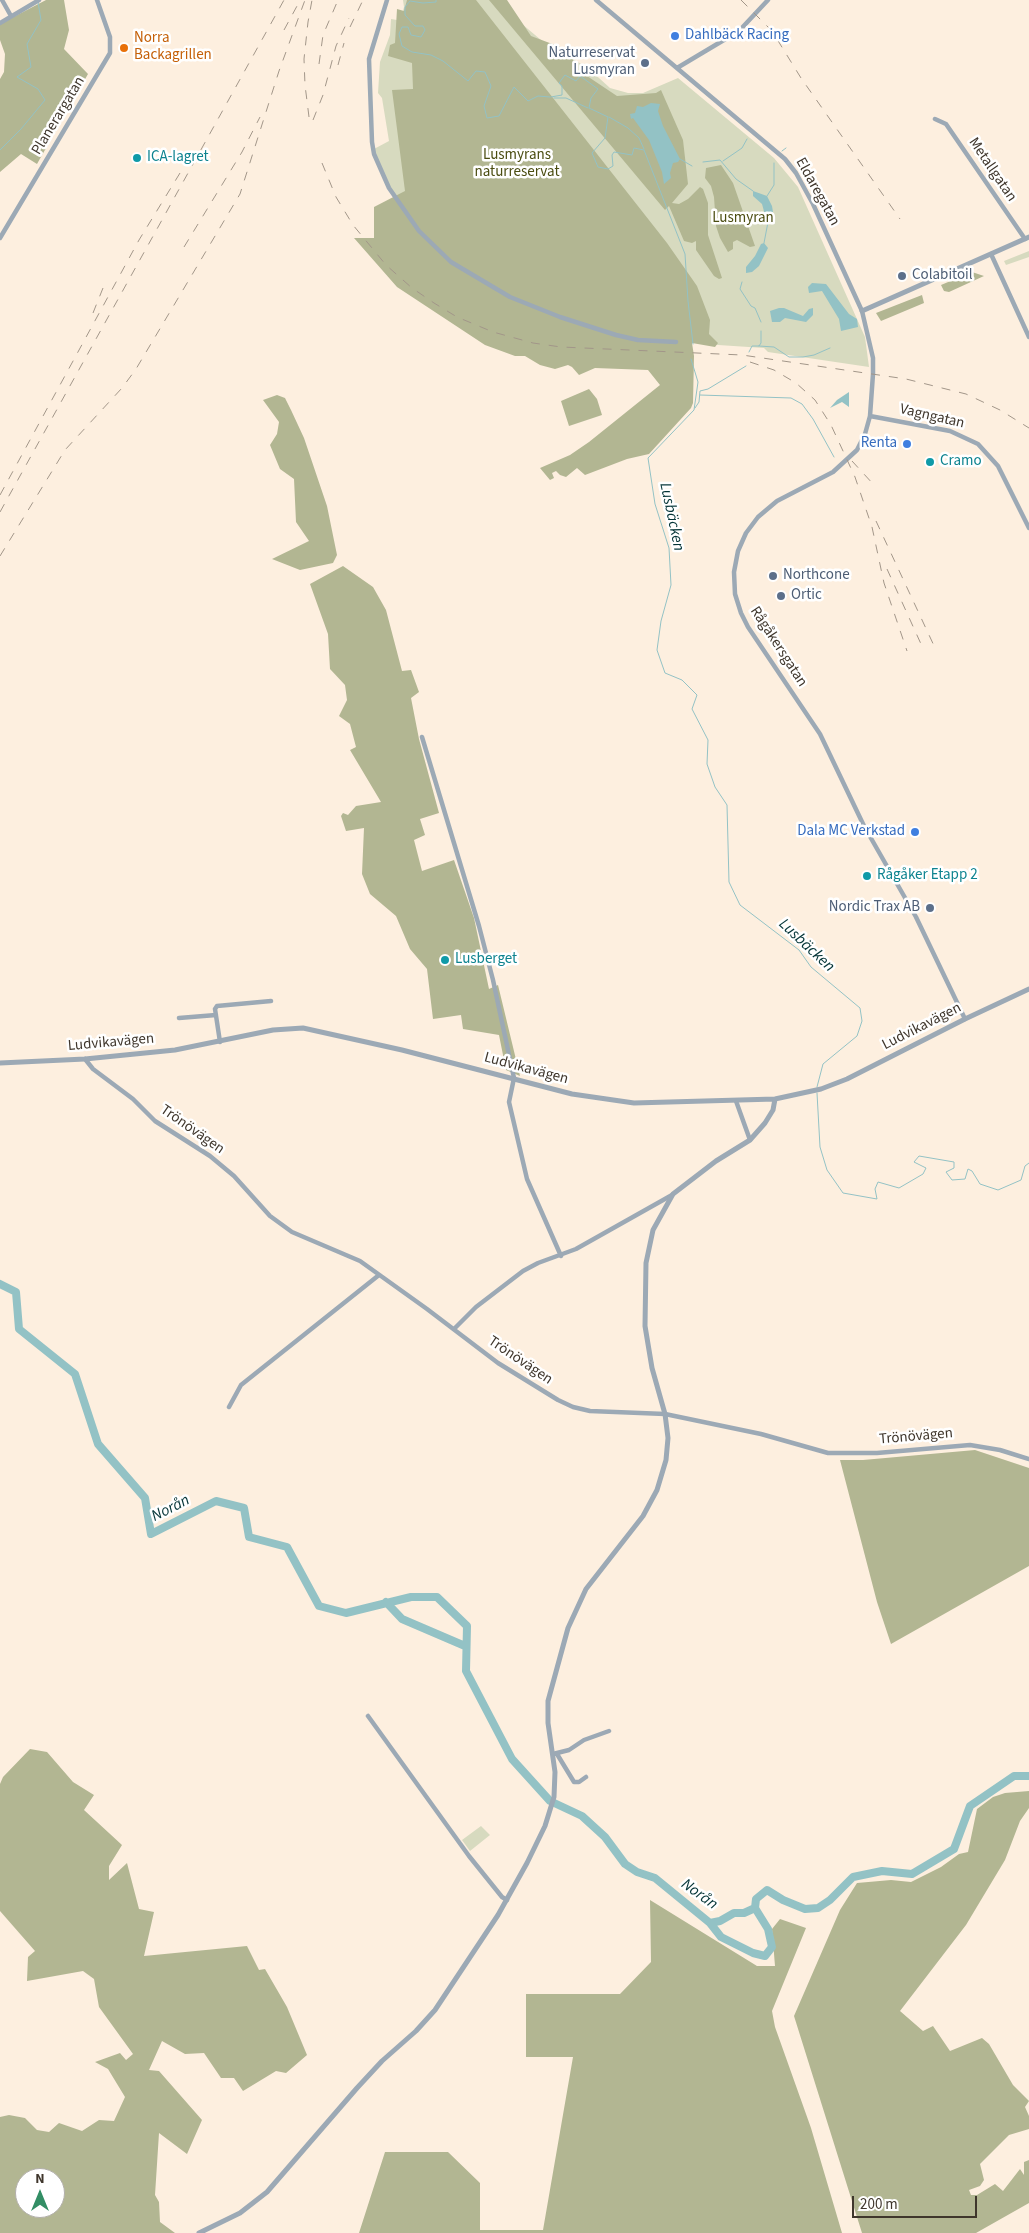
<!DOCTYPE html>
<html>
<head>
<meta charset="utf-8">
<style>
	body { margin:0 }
	#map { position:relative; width:1029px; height:2233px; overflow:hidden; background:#fdefdf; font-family:"Source Sans 3",sans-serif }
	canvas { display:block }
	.north { position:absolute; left:15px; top:2168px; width:50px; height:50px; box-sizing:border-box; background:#fff; border:1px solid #b2afab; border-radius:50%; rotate:0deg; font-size:14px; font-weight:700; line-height:20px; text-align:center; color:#3f362c }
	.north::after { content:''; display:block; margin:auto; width:18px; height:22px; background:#338e65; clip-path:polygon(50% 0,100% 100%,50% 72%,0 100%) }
	.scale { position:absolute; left:852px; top:2196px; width:125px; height:22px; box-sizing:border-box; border:2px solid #3f362c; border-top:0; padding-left:6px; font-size:15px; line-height:18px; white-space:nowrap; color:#3f362c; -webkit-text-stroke:4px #fff; paint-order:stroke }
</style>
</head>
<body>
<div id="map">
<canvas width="1029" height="2233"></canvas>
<div class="north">N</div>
<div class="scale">200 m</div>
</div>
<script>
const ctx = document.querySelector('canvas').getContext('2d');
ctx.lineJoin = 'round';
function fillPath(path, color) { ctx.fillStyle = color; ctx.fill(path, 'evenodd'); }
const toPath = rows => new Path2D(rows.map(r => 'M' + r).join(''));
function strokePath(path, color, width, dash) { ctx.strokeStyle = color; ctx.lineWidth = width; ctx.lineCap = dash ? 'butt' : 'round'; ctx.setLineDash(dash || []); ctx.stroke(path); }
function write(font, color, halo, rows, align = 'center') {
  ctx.font = font + ' "Source Sans 3",sans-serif'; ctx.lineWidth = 5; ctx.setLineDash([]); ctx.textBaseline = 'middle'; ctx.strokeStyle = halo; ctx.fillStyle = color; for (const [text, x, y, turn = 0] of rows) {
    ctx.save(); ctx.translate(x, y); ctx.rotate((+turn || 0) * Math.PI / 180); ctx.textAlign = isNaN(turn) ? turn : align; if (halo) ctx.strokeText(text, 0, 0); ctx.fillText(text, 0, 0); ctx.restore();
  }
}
fillPath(toPath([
	[403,0,506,0,522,24,541,40,588,68,610,88,628,93,643,93,678,78,774,158,798,187,865,337,869,367,768,352,764,348,703,344,455,267,387,184,374,149,389,141,382,98,378,93,380,62,390,35,391,19,397,20,402,15,404,7],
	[1029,251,1029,257,1006,265,1004,261],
	[481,1826,490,1835,470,1851,462,1840]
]), '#d7dabf');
fillPath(toPath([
	[46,0,64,0,69,30,64,49,88,74,37,164,21,154,0,172,0,79,4,72,5,54,0,40,0,24],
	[407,0,476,0,667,243,697,286,710,320,709,334,718,343,715,347,692,343,694,356,693,403,691,408,649,454,627,459,585,475,577,468,566,477,560,475,556,471,552,473,554,478,550,480,540,468,570,455,589,442,660,385,648,370,595,368,579,375,572,367,568,365,555,369,540,365,525,356,515,356,485,345,397,287,354,238,374,238,374,207,405,191,392,90,413,89,412,63,388,56,390,45,395,43,397,9,404,11],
	[489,0,507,0,531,36,571,51,575,68,617,96,656,93,661,90,683,140,688,184,672,203,679,204,688,199,700,187,703,189,708,203,708,235,722,278,719,279,714,276,696,250,696,241,692,243,684,241,669,206,665,210],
	[721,165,733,183,755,246,750,247,737,240,733,242,733,249,728,252,720,238,716,226,714,197,711,186,705,178,706,168],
	[972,272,984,276,949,292,944,291,941,285],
	[922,295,924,303,881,321,876,313],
	[589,389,597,399,602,415,569,426,561,401],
	[277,395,285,398,291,410,304,438,327,506,337,555,333,563,300,570,272,559,309,541,296,522,294,479,280,469,270,445,277,434,279,422,263,400],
	[343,566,373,587,386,610,402,671,411,670,419,692,411,698,419,739,439,813,420,819,425,835,414,840,422,871,454,860,474,918,489,989,498,985,520,1076,506,1070,499,1035,463,1029,461,1015,433,1019,427,969,410,949,396,916,370,894,362,874,364,828,346,831,341,816,343,813,348,815,356,806,381,802,350,750,356,747,350,724,339,716,347,700,345,685,330,669,328,634,310,584],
	[975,1450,1029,1468,1029,1566,891,1644,877,1602,840,1460,863,1460],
	[30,1749,47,1752,73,1782,94,1795,84,1810,122,1845,109,1866,109,1880,127,1863,139,1909,154,1912,144,1956,247,1946,259,1970,265,1969,287,2007,307,2055,286,2073,276,2071,243,2091,234,2078,221,2078,204,2053,185,2054,162,2041,149,2070,159,2071,202,2120,187,2154,159,2133,155,2195,159,2202,160,2222,175,2233,0,2233,0,2117,9,2115,25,2118,37,2130,49,2132,59,2123,82,2131,99,2120,114,2121,125,2097,108,2069,95,2062,120,2053,126,2060,133,2054,99,2007,94,1979,83,1971,27,1981,28,1957,35,1951,0,1911,0,1784,3,1777],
	[25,2178,55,2178,55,2208,25,2208],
	[1029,1791,1029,1808,1020,1821,1005,1860,966,1925,900,2011,923,2031,933,2026,950,2051,982,2038,989,2044,1013,2085,1029,2101,1025,2107,1029,2116,1029,2129,1009,2135,980,2164,984,2180,980,2186,969,2190,971,2195,977,2195,995,2184,1003,2191,1020,2169,1024,2175,1024,2162,1029,2160,1029,2203,976,2233,862,2233,794,2016,840,1910,857,1883,891,1880,911,1882,941,1867,959,1854,968,1852,977,1809,993,1797,1005,1793],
	[650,1900,757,1966,775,1966,772,1929,780,1919,806,1928,772,2011,775,2027,811,2128,842,2233,359,2233,385,2152,448,2152,480,2183,480,2230,543,2230,573,2057,526,2057,526,1994,620,1994,651,1962]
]), '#b2b692');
fillPath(toPath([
	[651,103,660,104,658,111,663,126,680,159,678,162,673,163,670,173,671,178,664,184,662,172,649,140,633,118,631,119,630,114,635,113,637,106,643,107],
	[753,191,767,196,772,206,773,212,769,217,765,215,762,204,753,196],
	[764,243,768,248,759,266,752,272,746,273,746,267,755,256,761,244],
	[812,283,826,284,849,314,857,319,858,327,841,331,839,319,822,291,809,293,808,287],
	[779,308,784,308,803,316,809,309,813,308,813,315,806,322,785,318,780,322,772,322,770,311],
	[849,392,849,407,842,402,830,408,837,400]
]), '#93c2c5');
strokePath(toPath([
	[436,0,436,2,423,3,410,1,405,7,405,15,415,26,423,26,425,30,421,37,411,35,408,27,402,27,399,34,402,46,412,52,431,55,443,61,468,81,476,71,485,72,491,86,484,106,487,118,499,116,514,87,528,101,538,96,550,97],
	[551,97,562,95,562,86,559,83,565,75,576,81,580,76,598,89,591,98,589,108,608,117,605,138,592,153,598,167,608,169,613,166,612,155,614,152,632,155,634,148,644,150,685,254,688,301,693,344],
	[554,98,566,98,588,108],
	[609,117,628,128,639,138,644,149],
	[0,150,21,129,45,100,38,89,17,77,31,67,27,44,41,20,38,2],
	[782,151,786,148],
	[680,159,692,166],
	[723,161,742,148,747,139],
	[703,162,720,160,736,179,753,191],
	[767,196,774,185,774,163],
	[764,243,769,217],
	[742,282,740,289,751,306,755,308,761,322],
	[759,346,774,347,789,357,803,357,814,355,830,348],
	[749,352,752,346,759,346,761,343,761,331],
	[691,359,698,382,694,410,648,458,655,504,669,548,671,585,661,621,657,650,665,673,682,680,697,695,692,709,708,740,707,764,715,787,727,805,729,882,740,905,799,950,811,967,860,1008,862,1021,857,1036,823,1064,817,1087],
	[700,395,791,398,802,404,813,419,834,457],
	[695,408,699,402,700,391,708,389,746,366],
	[817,1093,820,1147,827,1170,843,1193,877,1199,875,1189,878,1182,899,1188,923,1174,926,1168,914,1162,919,1156,954,1162,954,1168,946,1172,952,1180,965,1179,968,1169,972,1171,980,1184,998,1190,1021,1180,1025,1166,1029,1163]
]), '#93c2c5', 1);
strokePath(toPath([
	[0,1284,16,1292,19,1329,75,1374,98,1444,145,1498,151,1534,216,1501,244,1508,249,1537,287,1547,319,1606,346,1613,411,1597,437,1597,467,1626,466,1671,512,1759,550,1801,582,1816,605,1837,625,1864,637,1872,655,1878,710,1923,720,1921,734,1913,744,1913,755,1908,756,1899,767,1890,783,1900,805,1909,818,1908,830,1900,853,1877,882,1871,912,1874,954,1849,970,1806,1014,1776,1029,1776],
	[386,1602,402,1619,465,1646],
	[710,1923,721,1937,753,1953,765,1956,772,1947,768,1929,755,1908]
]), '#93c2c5', 8);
strokePath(toPath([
	[2,0,11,16],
	[387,0,369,59,372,142,374,154,389,188,419,231,451,262,510,297,560,317,616,335,638,340,676,342],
	[596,0,785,159,796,173,813,204,862,311,873,358,873,374,870,416,865,434,857,450,833,472,777,501,758,517,746,533,738,551,734,572,735,594,741,613,748,627,820,734,864,826,916,917,965,1019],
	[0,23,39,0],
	[677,68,739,31,768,0],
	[935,119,946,124,1025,239],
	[0,238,110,53,110,37,97,0],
	[991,254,1029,337],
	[870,416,950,431,978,444,998,466,1029,528],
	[422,737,479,926,493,980,514,1078,509,1102,527,1179,561,1256],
	[179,1018,216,1015],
	[220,1042,215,1009,217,1006,271,1001],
	[85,1059,93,1069,133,1099,155,1121,210,1156,234,1176,270,1216,292,1232,360,1261,427,1309,498,1363,558,1400,573,1407,590,1411,665,1414,761,1434,828,1453,877,1453,970,1445,1000,1450,1029,1459],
	[736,1101,750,1140],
	[454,1329,476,1307,523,1271,538,1263,576,1249,672,1195],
	[229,1407,241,1385,379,1275],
	[368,1716,469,1856,502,1897,507,1900],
	[553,1754,569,1750,584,1740,609,1731],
	[557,1754,574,1782,579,1782,586,1777]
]), '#9ca9b5', 4.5);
strokePath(toPath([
	[862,311,1029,237],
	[0,1063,85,1059,175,1050,273,1030,303,1028,402,1050,572,1094,634,1103,775,1099,821,1089,847,1079,965,1019,1029,989],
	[199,2233,240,2213,267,2192,357,2088,382,2061,416,2031,435,2010,498,1915,527,1863,545,1826,554,1797,555,1772,548,1723,548,1701,568,1628,586,1589,643,1516,657,1490,666,1460,668,1438,665,1414,652,1368,645,1326,646,1263,653,1230,673,1194,716,1161,750,1140,765,1123,773,1110,775,1099]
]), '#9ca9b5', 5);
strokePath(toPath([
	[741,0,772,31,801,78,900,219],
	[350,27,363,0],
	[284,30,297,6],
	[319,64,323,35,338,0],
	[338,65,344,43],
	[309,117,305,85,304,59,308,22,312,0],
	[313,120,323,95,336,46,349,18],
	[322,163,336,197,353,225,386,265,412,288,434,303,457,317,493,332,533,343,561,347,742,355,906,379,966,394,1000,410,1029,428],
	[184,247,242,152,260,117],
	[93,313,103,288],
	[750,362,774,370,796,383,815,400,831,425,855,477,872,527,884,583,907,651],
	[852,461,874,485],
	[0,495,139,240,180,173],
	[0,512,284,0],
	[876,521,936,650],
	[0,556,65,450,122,388,136,369,240,194,279,71,305,0],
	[887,569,921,644]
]), '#a29689', 1, [9, 9]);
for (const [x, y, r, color] of [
	[675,36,5,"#3f7fe0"],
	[124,48,5,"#e8710a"],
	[645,63,5,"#5c6f8a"],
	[137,158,5,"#0f9aa8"],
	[902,276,5,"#5c6f8a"],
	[907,444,5,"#3f7fe0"],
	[930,462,5,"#0f9aa8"],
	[773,576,5,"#5c6f8a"],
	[781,596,5,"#5c6f8a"],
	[915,832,5,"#3f7fe0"],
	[867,876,5,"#0f9aa8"],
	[930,908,5,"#5c6f8a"],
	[445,960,5,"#0f9aa8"]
]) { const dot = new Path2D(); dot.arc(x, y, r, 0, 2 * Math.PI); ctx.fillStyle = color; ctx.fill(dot); strokePath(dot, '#fff', 2); }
write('15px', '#366cbe', '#fff', [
	["Dahlbäck Racing",685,36,"left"],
	["Renta",897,444],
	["Dala MC Verkstad",905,832]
], 'right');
write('15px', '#c56008', '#fff', [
	["Norra",134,39],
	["Backagrillen",134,56]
], 'left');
write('15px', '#4e5e75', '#fff', [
	["Naturreservat",635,54,"right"],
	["Lusmyran",635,71,"right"],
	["Colabitoil",912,276],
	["Northcone",783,576],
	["Ortic",791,596],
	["Nordic Trax AB",920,908,"right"]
], 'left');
write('15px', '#3f362c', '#fff', [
	["Planerargatan",59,116,-59],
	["Metallgatan",992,170,56],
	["Eldaregatan",817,192,61],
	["Vagngatan",932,417,13],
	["Rågåkersgatan",778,647,57],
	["Ludvikavägen",922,1027,-27],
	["Ludvikavägen",111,1043,-5],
	["Ludvikavägen",526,1069,15],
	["Trönövägen",192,1130,35],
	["Trönövägen",520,1361,34],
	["Trönövägen",916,1437,-5]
]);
write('15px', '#4b4d11', '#fff', [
	["Lusmyrans",517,156],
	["naturreservat",517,173],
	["Lusmyran",743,219]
]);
write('15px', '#0d838f', '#fff', [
	["ICA-lagret",147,158],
	["Cramo",940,462],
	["Rågåker Etapp 2",877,876],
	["Lusberget",455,960]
], 'left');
write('italic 16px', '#043437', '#fff', [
	["Lusbäcken",671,517,78],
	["Lusbäcken",806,946,43],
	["Norån",171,1509,-27],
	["Norån",699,1895,36]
]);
</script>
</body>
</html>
